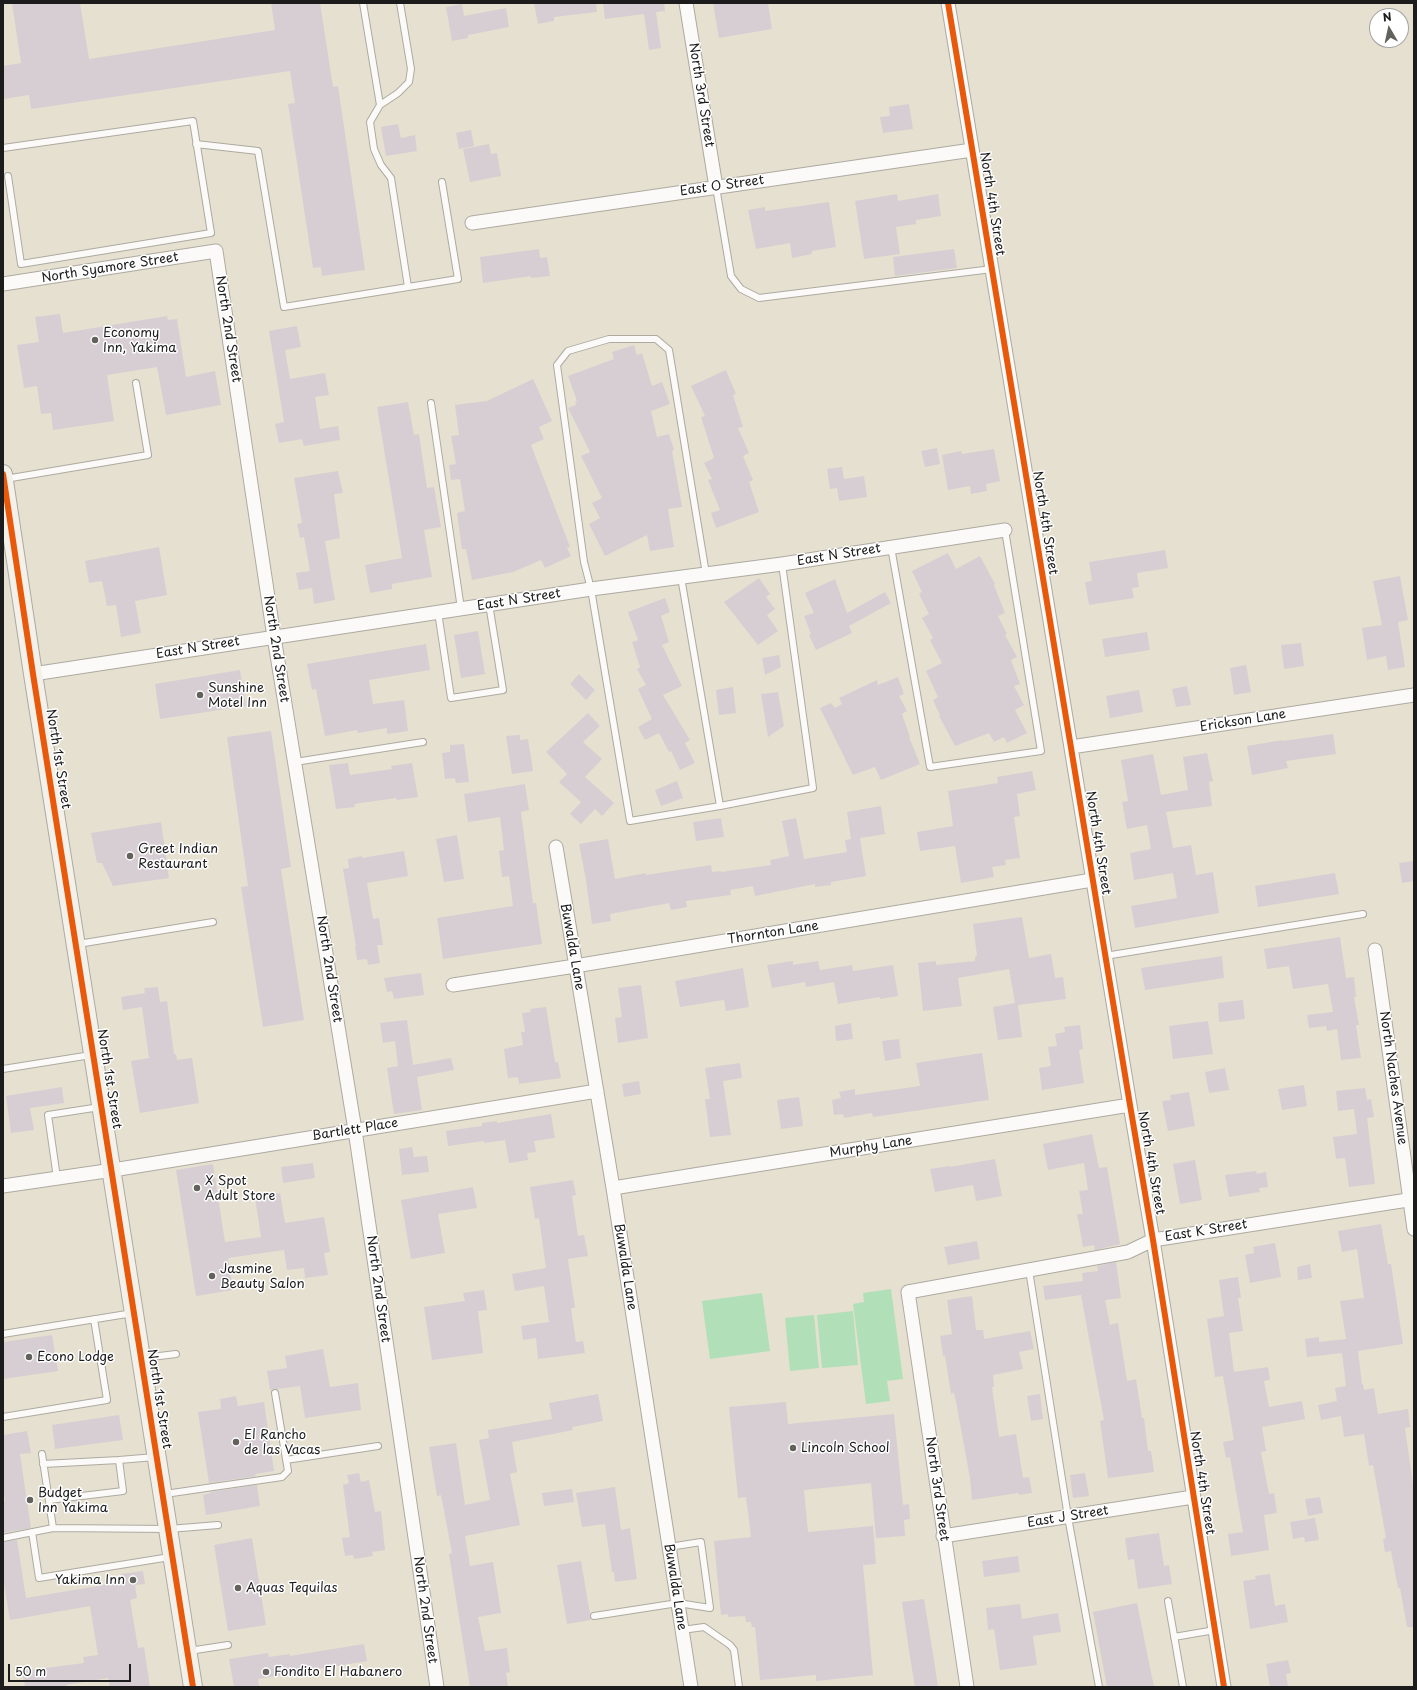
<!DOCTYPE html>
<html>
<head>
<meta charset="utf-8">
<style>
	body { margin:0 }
	#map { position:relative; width:1417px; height:1690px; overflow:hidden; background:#e6e0d0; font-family:"Playpen Sans",sans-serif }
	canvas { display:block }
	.frame { position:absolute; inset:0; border:4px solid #1c1c1c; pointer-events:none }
	.north { position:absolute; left:1369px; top:8px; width:40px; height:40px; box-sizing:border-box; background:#fff; border:1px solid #a4a4a4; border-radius:50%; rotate:351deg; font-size:11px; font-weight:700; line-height:16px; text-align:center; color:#1c1c1c }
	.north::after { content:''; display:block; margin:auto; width:14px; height:18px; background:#63615b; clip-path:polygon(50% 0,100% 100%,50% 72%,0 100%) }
	.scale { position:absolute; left:8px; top:1664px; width:123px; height:18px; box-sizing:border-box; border:2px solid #1c1c1c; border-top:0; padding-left:5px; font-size:12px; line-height:14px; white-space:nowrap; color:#1c1c1c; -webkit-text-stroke:3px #fff; paint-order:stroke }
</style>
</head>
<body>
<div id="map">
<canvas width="1417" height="1690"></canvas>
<div class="frame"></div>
<div class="north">N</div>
<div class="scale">50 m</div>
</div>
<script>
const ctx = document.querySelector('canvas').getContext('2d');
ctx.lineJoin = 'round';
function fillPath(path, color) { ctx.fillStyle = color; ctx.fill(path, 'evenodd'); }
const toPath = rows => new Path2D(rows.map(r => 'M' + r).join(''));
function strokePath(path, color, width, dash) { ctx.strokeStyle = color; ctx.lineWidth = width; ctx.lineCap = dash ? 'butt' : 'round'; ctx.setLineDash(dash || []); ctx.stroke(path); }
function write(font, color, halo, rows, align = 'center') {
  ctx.font = font + ' "Playpen Sans",sans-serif'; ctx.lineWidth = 3; ctx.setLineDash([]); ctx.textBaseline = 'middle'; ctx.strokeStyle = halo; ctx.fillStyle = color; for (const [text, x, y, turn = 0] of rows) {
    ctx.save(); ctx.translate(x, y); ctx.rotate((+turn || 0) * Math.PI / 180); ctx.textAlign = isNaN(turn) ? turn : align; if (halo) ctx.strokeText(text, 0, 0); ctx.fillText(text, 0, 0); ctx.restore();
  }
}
fillPath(toPath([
	[891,1289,903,1379,887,1381,890,1401,866,1404,853,1304,864,1302,863,1293],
	[762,1293,770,1351,710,1359,702,1301],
	[853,1311,858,1365,822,1368,817,1315],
	[814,1315,819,1368,790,1371,785,1318]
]), '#b1dfb8');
fillPath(toPath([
	[12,3,80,3,89,59,275,30,271,3,320,3,333,87,338,86,365,270,322,276,321,267,313,268,288,104,295,103,290,71,31,109,29,95,3,99,3,66,21,63],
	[534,3,596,3,597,12,554,17,554,21,538,24],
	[603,3,664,3,665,11,656,12,661,48,649,50,644,14,605,19],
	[713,3,768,3,772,29,719,38],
	[462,4,464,16,506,8,509,27,468,35,468,38,452,41,446,7],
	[909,104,913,129,883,133,880,117,890,116,889,107],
	[398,124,401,138,415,135,417,151,386,156,381,127],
	[471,130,474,146,459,149,456,133],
	[489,144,491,154,497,153,501,176,470,182,463,149],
	[897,194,898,201,938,194,941,216,916,220,916,224,896,227,900,254,864,259,855,201],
	[829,202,836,247,812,251,812,254,792,258,790,243,756,249,748,210,765,207,765,211],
	[539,249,540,258,547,257,550,276,531,278,531,276,483,283,480,257],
	[954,249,957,268,895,276,893,257],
	[60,314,63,333,167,316,168,320,177,319,186,377,215,371,221,405,166,415,157,367,107,375,114,421,53,430,51,413,41,414,37,386,24,388,17,345,39,342,35,317],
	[297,326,301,347,285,350,290,379,325,373,329,395,315,397,320,429,338,426,340,440,304,446,302,439,279,443,275,424,284,422,269,331],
	[634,345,637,355,642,353,652,386,662,382,670,404,651,411,657,437,669,434,674,450,672,451,682,507,668,509,674,547,650,551,647,535,605,556,589,524,600,518,592,503,602,498,581,456,590,452,568,408,576,405,575,402,577,401,568,376,614,359,612,352],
	[726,370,736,394,733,395,743,427,738,428,749,453,743,456,753,480,749,482,759,512,716,528,711,513,720,510,708,480,712,479,704,463,714,458,701,417,705,416,691,386],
	[533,379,552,421,539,427,544,439,531,445,570,547,567,548,571,556,545,568,541,560,513,572,472,580,466,549,462,549,457,513,465,511,460,479,451,480,449,465,456,464,451,436,459,435,455,405,487,401],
	[408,402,414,435,419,434,427,488,434,487,441,527,424,530,432,577,392,584,392,589,370,593,365,565,402,558,377,407],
	[937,448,940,464,925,467,921,451],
	[994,449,1000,481,986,484,987,491,971,494,970,486,948,490,942,455,961,451,962,454],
	[842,467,844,479,864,476,867,497,839,501,837,488,830,489,827,469],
	[338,471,343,493,334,494,340,538,325,541,335,600,314,604,312,588,299,590,296,573,310,571,304,537,300,538,297,524,302,523,294,478],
	[159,547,167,595,135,601,141,633,121,637,116,605,107,606,102,581,89,583,85,561],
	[1165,550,1168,568,1137,573,1139,587,1132,588,1134,598,1089,605,1085,582,1092,581,1089,562],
	[948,553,956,569,980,556,995,584,994,585,1005,613,998,616,1007,634,1005,635,1017,657,1011,660,1020,684,1014,686,1024,705,1015,710,1027,733,1007,743,1004,737,994,742,989,733,955,746,939,716,940,715,933,700,938,697,926,671,942,663,930,640,933,638,922,618,929,614,919,594,922,592,912,571],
	[1400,576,1408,620,1398,622,1405,667,1388,670,1386,656,1367,660,1362,628,1382,625,1373,581],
	[759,578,770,594,766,597,775,609,767,615,778,631,758,645,724,602],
	[835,579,847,613,885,592,891,603,849,626,852,633,816,650,809,635,811,634,804,616,814,613,805,593],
	[665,598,670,612,661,616,669,642,662,645,682,686,663,695,690,740,685,743,695,763,680,770,671,751,669,752,659,733,645,740,638,727,652,719,638,689,646,685,637,669,640,667,632,642,638,640,628,612],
	[478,631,485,674,461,678,454,635],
	[1147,632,1150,650,1105,657,1102,639],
	[1301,643,1304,666,1284,669,1281,645],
	[426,644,430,670,369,680,373,704,404,700,408,731,387,734,387,728,358,733,357,730,325,736,316,689,312,690,307,664],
	[779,655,781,667,765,675,762,658],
	[1246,665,1251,692,1234,695,1230,668],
	[240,670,246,706,160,719,155,684],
	[579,674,595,690,586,700,570,684],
	[898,677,904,694,899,696,907,711,902,714,910,737,909,737,920,764,881,780,875,767,853,775,820,708,831,703,835,708,842,704,839,698,877,680,878,685],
	[1187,686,1191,705,1176,707,1172,689],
	[733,687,736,713,719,715,716,690],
	[1139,690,1143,712,1110,718,1106,696],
	[778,692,784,726,768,737,761,694],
	[588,713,600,726,583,742,602,759,585,777,614,803,602,816,595,809,581,824,570,814,581,802,559,782,567,774,546,752],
	[271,731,291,867,281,869,304,1020,263,1027,241,887,248,886,227,737],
	[1333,734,1336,754,1286,761,1288,768,1252,775,1247,746,1283,740,1283,741],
	[520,735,520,740,528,739,533,771,512,774,506,736],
	[464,744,469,782,456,783,455,778,445,779,442,753,450,752,450,745],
	[1207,753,1213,781,1209,782,1212,806,1166,812,1173,848,1191,845,1196,875,1213,872,1219,913,1135,928,1131,906,1177,898,1173,873,1134,880,1130,853,1151,849,1147,825,1127,829,1122,802,1128,801,1121,760,1153,754,1161,795,1188,790,1183,757],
	[348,763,350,775,392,769,391,766,412,763,418,797,397,800,396,798,354,804,355,807,336,809,329,765],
	[1032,771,1036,790,1017,794,1020,816,1014,817,1020,858,1005,860,1006,865,992,867,994,877,961,883,955,846,920,851,917,832,953,826,948,791,998,783,997,777],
	[677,781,683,798,661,806,655,790],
	[525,784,529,810,521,812,533,903,536,903,542,944,443,959,437,918,513,906,509,876,502,877,499,851,504,850,500,817,468,822,464,794],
	[881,806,885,834,860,838,866,876,831,882,831,885,815,887,815,884,755,896,753,886,730,890,731,895,686,901,687,907,671,910,669,903,610,914,611,921,592,924,586,880,579,844,608,839,615,879,646,873,646,875,711,865,712,872,721,871,721,872,771,865,770,860,789,856,782,821,796,818,804,859,847,852,845,840,851,839,847,812],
	[721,818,724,837,696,841,693,822],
	[161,822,169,878,113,886,102,863,97,863,91,833],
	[457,835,464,879,444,882,436,839],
	[404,851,408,876,367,883,373,919,379,918,383,945,377,945,380,963,368,965,367,959,357,960,355,946,356,946,343,869,349,868,348,859,362,856,362,858],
	[1414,861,1414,881,1402,883,1399,863],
	[1335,873,1339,894,1258,907,1255,886],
	[1022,917,1029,958,1051,954,1055,978,1063,977,1066,999,1018,1005,1022,1037,998,1040,993,1007,1015,1003,1009,969,958,978,962,1006,923,1011,918,963,936,961,936,965,975,961,975,957,977,956,973,924],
	[1340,937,1346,978,1354,977,1356,997,1354,997,1359,1025,1356,1025,1361,1058,1341,1060,1337,1029,1327,1031,1326,1026,1309,1028,1307,1015,1333,1012,1328,984,1293,989,1289,966,1267,969,1264,949],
	[1222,956,1224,978,1145,990,1141,968],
	[793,961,793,965,818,961,820,970,852,965,853,971,893,965,898,996,880,999,880,997,838,1004,834,982,806,987,805,982,772,988,767,965],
	[743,968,749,1007,726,1011,724,1000,680,1007,675,981],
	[421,973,424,995,394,999,392,991,387,992,384,978],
	[641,985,648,1038,618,1043,615,1018,622,1017,618,988],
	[158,987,160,1002,167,1001,174,1054,176,1054,177,1060,192,1058,199,1103,140,1113,131,1061,149,1058,142,1007,123,1010,121,997,145,993,144,988],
	[1243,1000,1245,1019,1219,1022,1218,1003],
	[546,1007,555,1062,558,1062,561,1078,519,1084,518,1077,508,1078,504,1049,523,1045,521,1032,525,1032,522,1013,531,1012,530,1009],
	[407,1020,413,1065,451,1058,454,1070,417,1077,422,1110,394,1114,387,1068,398,1066,395,1041,383,1043,380,1023],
	[1208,1021,1213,1054,1173,1059,1169,1026],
	[851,1023,853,1039,836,1041,835,1026],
	[1080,1025,1083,1049,1079,1050,1084,1083,1042,1090,1039,1068,1051,1066,1048,1047,1057,1046,1055,1034,1065,1032,1064,1027],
	[899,1039,901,1058,885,1061,882,1041],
	[982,1053,989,1100,873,1117,872,1113,844,1118,843,1114,834,1115,832,1100,841,1098,839,1092,855,1089,855,1095,920,1086,916,1063],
	[740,1063,742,1078,723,1081,731,1135,710,1137,705,1099,710,1099,705,1068],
	[1225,1068,1229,1090,1209,1093,1205,1072],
	[639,1081,641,1094,624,1097,622,1084],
	[1304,1085,1307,1106,1282,1110,1278,1089],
	[62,1087,64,1103,30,1108,34,1130,11,1133,6,1096],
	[1365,1088,1367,1100,1371,1099,1374,1117,1367,1118,1375,1184,1349,1187,1345,1158,1336,1159,1333,1137,1357,1134,1354,1109,1338,1111,1336,1091],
	[1189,1092,1195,1126,1168,1131,1162,1101,1171,1100,1170,1095],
	[799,1097,803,1126,781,1129,777,1100],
	[551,1114,555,1138,534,1141,536,1152,527,1153,528,1160,509,1163,505,1140,484,1143,484,1141,448,1146,446,1131,482,1126,482,1123,497,1121,497,1123],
	[1092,1134,1099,1168,1107,1167,1120,1244,1095,1250,1094,1245,1083,1247,1077,1214,1083,1214,1079,1191,1088,1190,1084,1163,1048,1170,1043,1144],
	[412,1147,414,1157,427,1156,429,1172,402,1175,399,1149],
	[995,1159,1002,1196,976,1201,973,1185,935,1192,930,1169,950,1166,950,1167],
	[1195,1160,1202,1200,1180,1204,1173,1164],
	[313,1163,315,1178,283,1183,281,1167],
	[213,1164,225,1242,261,1237,255,1197,280,1193,285,1223,324,1217,330,1252,324,1253,328,1275,305,1278,304,1268,287,1270,284,1250,228,1258,233,1290,196,1296,176,1170],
	[1256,1171,1257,1174,1266,1172,1268,1187,1259,1188,1260,1192,1229,1197,1225,1175],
	[573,1180,576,1195,572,1196,578,1236,584,1235,588,1256,568,1259,575,1308,571,1308,576,1342,583,1341,585,1353,538,1359,536,1338,523,1340,521,1326,549,1322,544,1286,515,1291,512,1274,546,1268,539,1218,535,1219,530,1187],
	[473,1187,477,1208,438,1214,445,1253,411,1259,401,1200],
	[1381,1224,1388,1264,1391,1264,1403,1344,1358,1351,1362,1384,1363,1384,1364,1390,1374,1388,1378,1414,1408,1409,1410,1427,1405,1428,1414,1492,1414,1627,1407,1627,1400,1588,1398,1588,1391,1551,1385,1552,1383,1539,1386,1538,1373,1465,1369,1466,1364,1434,1344,1437,1341,1416,1321,1420,1318,1405,1337,1401,1335,1388,1346,1386,1342,1353,1307,1357,1305,1339,1319,1337,1319,1342,1346,1339,1340,1301,1364,1298,1357,1249,1342,1252,1338,1231],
	[977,1241,980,1259,948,1265,944,1247],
	[1275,1243,1281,1277,1250,1283,1245,1255,1254,1253,1253,1247],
	[1116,1262,1121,1298,1105,1300,1110,1325,1118,1323,1127,1381,1136,1379,1142,1418,1144,1418,1148,1451,1151,1451,1154,1472,1108,1478,1100,1421,1104,1420,1081,1295,1045,1300,1043,1286,1083,1281,1082,1273,1098,1271,1097,1266],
	[1310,1264,1312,1278,1298,1280,1297,1267],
	[1238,1277,1241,1298,1238,1298,1243,1331,1229,1333,1234,1372,1268,1367,1270,1380,1264,1381,1269,1407,1302,1401,1305,1419,1262,1427,1266,1451,1261,1452,1269,1494,1274,1493,1277,1513,1264,1515,1269,1550,1231,1556,1228,1534,1243,1532,1230,1457,1226,1458,1223,1442,1234,1440,1223,1376,1215,1377,1207,1319,1224,1316,1219,1280],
	[484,1290,487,1310,478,1311,483,1353,432,1360,424,1307,465,1301,463,1293],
	[972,1296,976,1330,983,1330,984,1339,1030,1331,1034,1349,1019,1352,1023,1369,993,1375,994,1387,992,1387,999,1437,1016,1434,1023,1478,1029,1477,1032,1493,1019,1495,1018,1493,972,1500,970,1478,956,1402,954,1393,951,1394,945,1356,943,1356,940,1336,952,1334,947,1300],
	[52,1335,58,1371,3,1379,3,1342],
	[323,1349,330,1387,358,1383,361,1410,305,1418,300,1386,270,1390,267,1371,287,1368,285,1356],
	[598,1394,603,1421,572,1427,573,1430,512,1442,517,1472,510,1474,520,1525,465,1536,470,1566,493,1562,501,1613,478,1617,485,1651,507,1648,510,1672,506,1673,508,1687,470,1687,449,1554,452,1553,441,1495,437,1496,429,1447,456,1443,465,1505,490,1500,479,1440,489,1438,488,1430,552,1419,549,1403],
	[1040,1394,1043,1419,1031,1421,1027,1396],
	[236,1396,238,1406,264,1402,274,1471,255,1474,256,1476,209,1483,198,1412,221,1409,220,1399],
	[786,1402,788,1424,894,1414,903,1505,909,1504,910,1519,904,1520,905,1536,876,1538,871,1483,804,1490,808,1532,873,1526,876,1564,863,1565,873,1675,816,1681,816,1675,760,1680,755,1627,752,1627,751,1622,746,1622,745,1616,728,1617,728,1614,721,1615,714,1541,751,1537,746,1497,738,1498,729,1407],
	[119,1415,123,1440,55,1449,52,1425],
	[27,1431,31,1453,20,1454,31,1528,3,1533,3,1501,5,1501,3,1486,3,1435],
	[359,1473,361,1482,369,1480,375,1512,381,1511,385,1550,372,1552,373,1556,354,1559,353,1555,345,1556,342,1538,350,1537,343,1485,349,1483,347,1475],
	[1085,1473,1089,1496,1073,1498,1070,1475],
	[257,1485,260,1506,206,1515,203,1495,211,1493,210,1492],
	[615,1487,621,1530,630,1528,637,1579,615,1582,614,1572,612,1572,605,1524,582,1527,576,1493],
	[572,1489,574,1502,544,1506,542,1493],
	[1320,1497,1323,1513,1308,1516,1305,1499],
	[1315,1518,1319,1540,1305,1542,1304,1537,1293,1539,1290,1522],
	[1159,1533,1164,1566,1169,1565,1172,1584,1138,1589,1134,1559,1128,1560,1125,1538],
	[252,1538,266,1625,228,1631,214,1545],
	[17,1540,26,1598,122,1582,121,1574,143,1571,145,1584,135,1585,137,1598,130,1600,138,1648,144,1647,150,1687,110,1687,108,1678,66,1685,67,1687,25,1687,22,1671,84,1663,83,1657,98,1655,90,1606,10,1620,3,1578,3,1542],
	[1018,1556,1020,1572,984,1577,982,1561],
	[581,1561,591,1620,567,1624,557,1565],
	[1270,1574,1275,1606,1285,1604,1288,1622,1250,1629,1243,1581,1256,1579,1255,1576],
	[924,1599,933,1654,938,1687,915,1687,909,1651,902,1602],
	[1137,1603,1154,1687,1107,1687,1093,1612],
	[1020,1604,1022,1619,1058,1613,1061,1632,1033,1636,1037,1665,1000,1670,994,1629,988,1630,986,1608],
	[364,1644,367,1661,258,1679,259,1687,234,1687,229,1659,268,1653,269,1657,290,1654,290,1656],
	[1288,1660,1291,1673,1286,1674,1288,1687,1270,1687,1266,1664]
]), '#d6ced3');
const lane = toPath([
	[363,3,380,105],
	[196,144,258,151,284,307,408,287,391,178,381,165,374,149,370,122,380,105,398,93,409,82,411,69,400,3],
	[3,148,193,121,211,233,21,264,8,176],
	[716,187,731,276,741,289,759,298,992,269],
	[408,287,458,279,442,182],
	[431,403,461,609],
	[5,479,148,455,136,383],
	[891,547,930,767,1041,751,1005,530],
	[706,574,669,350,656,339,609,339,568,351,557,365,584,562,591,589,630,821,720,806,813,788,782,564],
	[681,577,720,806],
	[438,612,451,698,503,690,489,604],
	[295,762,423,742],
	[78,944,213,922],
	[1105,956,1363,914],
	[3,1069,91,1055],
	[57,1178,48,1115,100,1107],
	[1029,1270,1068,1517,1099,1687],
	[3,1334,133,1313],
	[143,1358,176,1354],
	[3,1417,107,1400,94,1319],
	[42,1454,53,1528,169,1529,218,1525],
	[286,1460,378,1446],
	[43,1464,119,1460],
	[165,1494,282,1477,288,1471,275,1393],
	[49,1500,123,1491,119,1460,155,1457],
	[32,1532,39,1578,170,1557],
	[3,1538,53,1528],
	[1168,1601,1183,1687],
	[594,1616,678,1603,710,1608,701,1542,669,1547],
	[682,1630,704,1627,730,1645,734,1650,739,1687],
	[1174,1637,1215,1630],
	[189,1651,228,1645]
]);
const street = toPath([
	[686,3,716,187],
	[948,3,1130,1105,1153,1240,1224,1687],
	[472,223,972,150],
	[3,284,216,251,274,637,355,1130,437,1687],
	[33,674,591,589,782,564,1005,530],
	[1071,747,1414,695],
	[556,847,613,1188,691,1687],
	[1375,950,1414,1229],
	[453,985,575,966,1092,880],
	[3,1186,113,1170,597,1091],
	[613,1188,1130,1105],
	[943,1536,1193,1497],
	[967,1687,908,1292,1128,1252,1153,1240,1414,1199]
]);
const secondary = toPath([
	[3,474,33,674,193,1687]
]);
strokePath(lane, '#adaaa0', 8);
strokePath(street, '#adaaa0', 15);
strokePath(secondary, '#adaaa0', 20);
strokePath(lane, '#fbfaf8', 6);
strokePath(street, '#fbfaf8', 13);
strokePath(secondary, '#f4f1ea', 18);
strokePath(toPath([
	[948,3,1130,1105,1153,1240,1224,1687],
	[3,474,33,674,193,1687]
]), '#e8590c', 6);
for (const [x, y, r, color] of [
	[95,340,4,"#63615b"],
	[200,695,4,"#63615b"],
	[130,856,4,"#63615b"],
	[197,1188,4,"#63615b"],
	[212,1276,4,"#63615b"],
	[29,1357,4,"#63615b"],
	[236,1442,4,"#63615b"],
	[793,1448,4,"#63615b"],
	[30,1500,4,"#63615b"],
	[133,1580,4,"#63615b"],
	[238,1588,4,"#63615b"],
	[266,1672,4,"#63615b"]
]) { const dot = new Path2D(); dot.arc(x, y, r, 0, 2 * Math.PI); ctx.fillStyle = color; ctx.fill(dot); strokePath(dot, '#fff', 1.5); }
write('13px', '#1c1c1c', '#fff', [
	["North 3rd Street",701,95,81],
	["East O Street",722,186,-8],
	["North 4th Street",992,204,81],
	["North Syamore Street",110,268,-9],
	["North 2nd Street",228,329,81],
	["North 4th Street",1045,523,81],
	["East N Street",839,555,-9],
	["East N Street",519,600,-9],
	["East N Street",198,648,-9],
	["North 2nd Street",276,649,81],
	["Erickson Lane",1243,721,-9],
	["North 1st Street",58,759,81],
	["North 4th Street",1098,843,81],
	["Thornton Lane",773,933,-9],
	["Buwalda Lane",572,947,80],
	["North 2nd Street",329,969,81],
	["North Naches Avenue",1393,1078,82],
	["North 1st Street",109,1079,81],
	["Bartlett Place",355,1130,-9],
	["Murphy Lane",871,1147,-9],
	["North 4th Street",1151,1163,80],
	["East K Street",1206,1231,-9],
	["Buwalda Lane",625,1267,81],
	["North 2nd Street",378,1289,82],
	["North 1st Street",159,1399,81],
	["North 4th Street",1202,1483,81],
	["North 3rd Street",937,1489,82],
	["East J Street",1068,1517,-9],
	["Buwalda Lane",675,1587,81],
	["North 2nd Street",425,1610,82]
]);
write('13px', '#1c1c1c', '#fff', [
	["Economy",103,333],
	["Inn, Yakima",103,348],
	["Sunshine",208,688],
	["Motel Inn",208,703],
	["Greet Indian",138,849],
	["Restaurant",138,864],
	["X Spot",205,1181],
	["Adult Store",205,1196],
	["Jasmine",220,1269],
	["Beauty Salon",220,1284],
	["Econo Lodge",37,1357],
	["El Rancho",244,1435],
	["de las Vacas",244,1450],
	["Lincoln School",801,1448],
	["Budget",38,1493],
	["Inn Yakima",38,1508],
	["Yakima Inn",125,1580,"right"],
	["Aquas Tequilas",246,1588],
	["Fondito El Habanero",274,1672]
], 'left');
</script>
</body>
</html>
